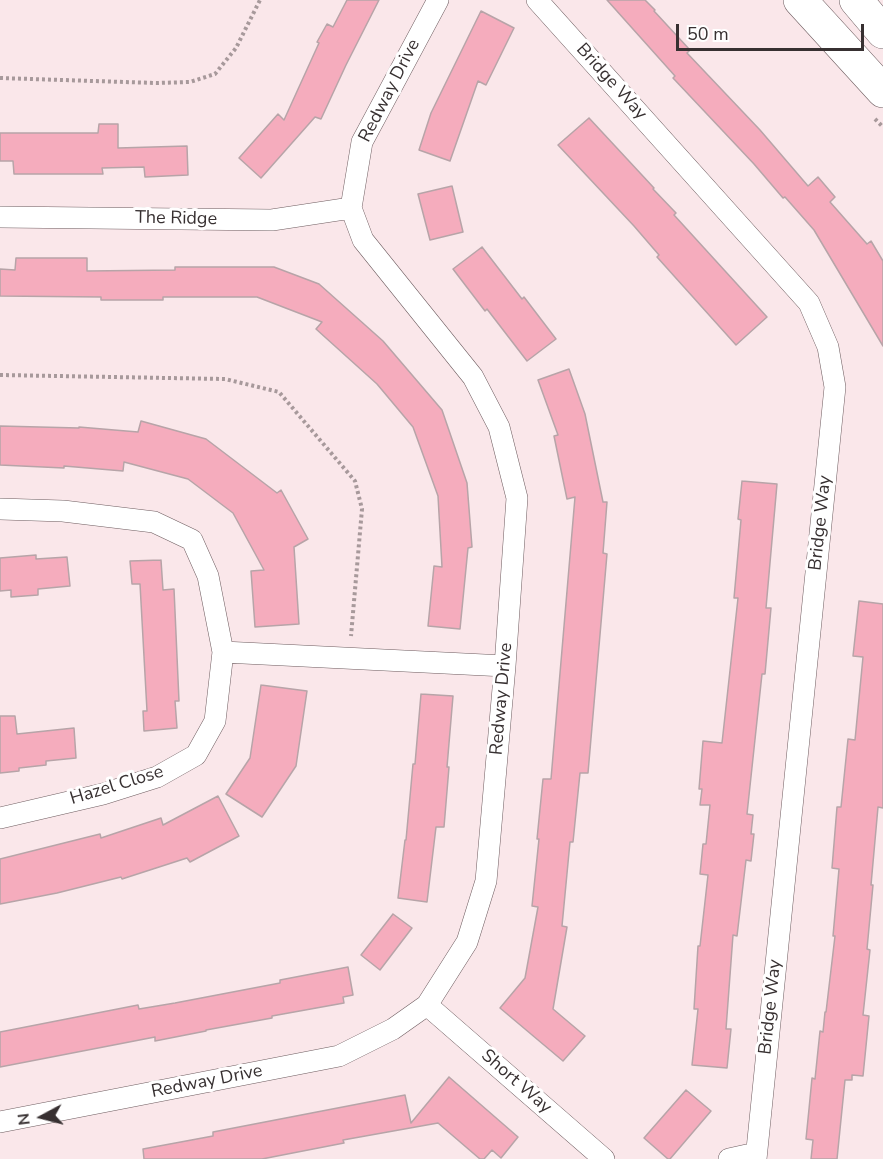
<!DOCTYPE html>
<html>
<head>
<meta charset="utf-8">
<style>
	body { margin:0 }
	#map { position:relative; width:883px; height:1159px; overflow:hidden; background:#fae7ea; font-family:"Nunito Sans",sans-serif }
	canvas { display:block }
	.north { position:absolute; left:12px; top:1087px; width:60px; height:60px; -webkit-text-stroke:4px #fff; paint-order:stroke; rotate:263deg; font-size:16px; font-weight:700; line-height:24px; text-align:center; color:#373031 }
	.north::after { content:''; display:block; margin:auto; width:21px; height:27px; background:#373031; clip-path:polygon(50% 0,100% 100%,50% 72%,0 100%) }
	.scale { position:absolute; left:676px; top:24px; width:188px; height:27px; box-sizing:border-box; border:3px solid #373031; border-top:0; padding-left:8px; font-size:18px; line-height:21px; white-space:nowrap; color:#373031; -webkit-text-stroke:4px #fff; paint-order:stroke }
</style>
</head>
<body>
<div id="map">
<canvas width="883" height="1159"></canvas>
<div class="north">N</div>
<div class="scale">50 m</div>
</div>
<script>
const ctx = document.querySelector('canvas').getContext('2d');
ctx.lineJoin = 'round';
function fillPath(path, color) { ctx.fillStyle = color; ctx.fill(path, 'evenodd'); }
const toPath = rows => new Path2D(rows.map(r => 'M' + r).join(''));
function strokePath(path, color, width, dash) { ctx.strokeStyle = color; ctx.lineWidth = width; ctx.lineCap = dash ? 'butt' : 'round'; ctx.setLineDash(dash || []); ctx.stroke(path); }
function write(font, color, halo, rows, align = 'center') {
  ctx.font = font + ' "Nunito Sans",sans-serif'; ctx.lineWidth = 6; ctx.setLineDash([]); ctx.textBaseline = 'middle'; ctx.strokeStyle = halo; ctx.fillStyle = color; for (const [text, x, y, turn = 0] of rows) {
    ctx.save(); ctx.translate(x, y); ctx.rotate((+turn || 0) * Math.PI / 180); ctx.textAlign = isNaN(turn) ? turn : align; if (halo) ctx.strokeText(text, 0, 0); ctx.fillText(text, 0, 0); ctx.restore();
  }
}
const building = toPath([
	[347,0,379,0,346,65,321,119,315,117,261,178,239,158,278,114,284,120,319,43,317,42,327,24,333,27,347,0],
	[607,0,645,0,655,10,654,11,690,50,687,53,760,130,808,186,818,177,835,197,830,202,867,244,871,241,883,261,883,346,814,230,785,197,783,198,754,164,673,78,675,76,607,0],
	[481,11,514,28,486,85,478,81,450,161,419,150,431,113,481,11],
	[589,118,654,188,653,189,676,213,674,215,767,317,736,345,657,257,659,255,634,226,558,145,589,118],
	[99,124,118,124,118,148,187,146,188,175,145,177,144,167,102,168,103,174,14,174,13,161,0,161,0,133,98,133,99,124],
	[452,186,463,232,430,240,418,194,452,186],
	[482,247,522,299,524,297,556,339,527,361,487,309,485,311,453,269,482,247],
	[16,258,87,258,87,271,175,270,175,267,274,267,319,284,383,341,442,410,467,483,472,547,468,548,460,629,428,626,434,566,442,567,438,496,413,427,377,384,316,329,322,322,257,297,163,297,163,300,101,300,101,297,0,296,0,269,15,270,16,258],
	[569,369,585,414,603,502,607,502,603,553,607,554,588,773,580,773,573,842,570,842,562,926,567,927,553,1009,585,1036,563,1061,500,1008,525,978,538,907,532,906,539,839,537,839,543,779,551,779,575,497,567,499,554,436,558,435,538,380,569,369],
	[141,421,206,439,277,493,281,490,308,539,294,547,299,624,255,627,251,571,264,570,233,513,188,479,124,462,123,471,64,466,64,468,0,465,0,426,79,428,79,427,138,432,141,421],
	[742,481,777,484,766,608,771,608,765,674,762,674,747,814,753,815,751,834,754,834,751,861,746,860,737,936,733,935,726,1029,731,1029,727,1068,692,1065,698,1009,694,1009,698,946,700,946,708,875,700,874,703,844,706,844,710,805,700,805,702,789,699,789,703,741,722,743,738,598,734,598,741,520,738,519,742,481],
	[36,555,36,559,67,557,70,586,38,589,38,595,11,597,11,590,0,591,0,558,36,555],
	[161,560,163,590,174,589,179,701,175,701,177,728,144,731,143,711,147,711,140,584,132,584,130,561,161,560],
	[859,601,883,604,883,808,878,807,871,885,873,885,867,949,870,950,863,1015,869,1016,863,1076,852,1075,852,1080,845,1080,837,1159,811,1159,813,1140,806,1139,809,1109,812,1078,815,1079,820,1031,823,1032,825,1012,826,1012,835,936,833,936,839,869,832,868,837,807,841,807,848,739,855,740,863,657,853,656,859,601],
	[261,685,307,691,296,766,262,817,226,794,250,758,261,685],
	[421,694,453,696,447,767,449,767,444,827,436,827,427,902,398,898,405,840,406,840,413,764,415,764,421,694],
	[0,716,15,716,17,734,74,728,76,758,46,761,46,765,19,768,19,771,0,773,0,716],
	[218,796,239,836,190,862,187,858,122,879,121,877,57,893,0,904,0,859,100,834,101,838,161,818,163,825,218,796],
	[393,914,412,928,380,970,361,955,393,914],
	[348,967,353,995,343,997,344,1003,272,1016,272,1018,206,1030,206,1031,155,1041,155,1037,0,1067,0,1032,138,1005,139,1009,175,1003,280,983,280,980,348,967],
	[449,1077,518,1137,501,1158,492,1150,484,1159,480,1159,438,1123,343,1140,344,1143,262,1159,144,1159,143,1149,213,1136,213,1132,405,1095,411,1123,449,1077],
	[686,1090,711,1111,670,1159,668,1159,644,1138,686,1090]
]);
fillPath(building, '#f5acbd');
strokePath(building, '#b7a4a8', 1.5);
const minor = toPath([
	[537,0,809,303,828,347,835,387,756,1159],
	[0,217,272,220,351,208],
	[0,509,63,511,154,522,192,540,208,576,223,652,215,721,196,755,157,777,103,794,0,818],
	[223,652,505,666],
	[427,1005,604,1159],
	[0,1122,339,1056,393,1029,427,1005,467,942,486,881,505,666,517,498,499,427,473,377,363,240,351,208,362,142,438,0],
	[729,1159,756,1153]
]);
const trunk = toPath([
	[800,0,883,91],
	[856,0,883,32]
]);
strokePath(minor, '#6e5d60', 22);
strokePath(trunk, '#6e5d60', 34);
strokePath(toPath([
	[0,78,156,83,190,82,215,74,236,48,260,0],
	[875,119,883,127],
	[0,375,225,379,279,392,355,481,362,509,351,636]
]), '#a7999b', 4, [3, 3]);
strokePath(minor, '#fff', 21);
strokePath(trunk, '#fff', 33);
write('18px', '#373031', '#fff', [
	["Bridge Way",611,82,48],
	["Redway Drive",390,91,-63],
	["The Ridge",176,219,1],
	["Bridge Way",821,523,-84],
	["Redway Drive",502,699,-85],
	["Hazel Close",117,786,-17],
	["Bridge Way",771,1007,-84],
	["Redway Drive",207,1082,-11],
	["Short Way",516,1082,41]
]);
</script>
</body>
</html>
